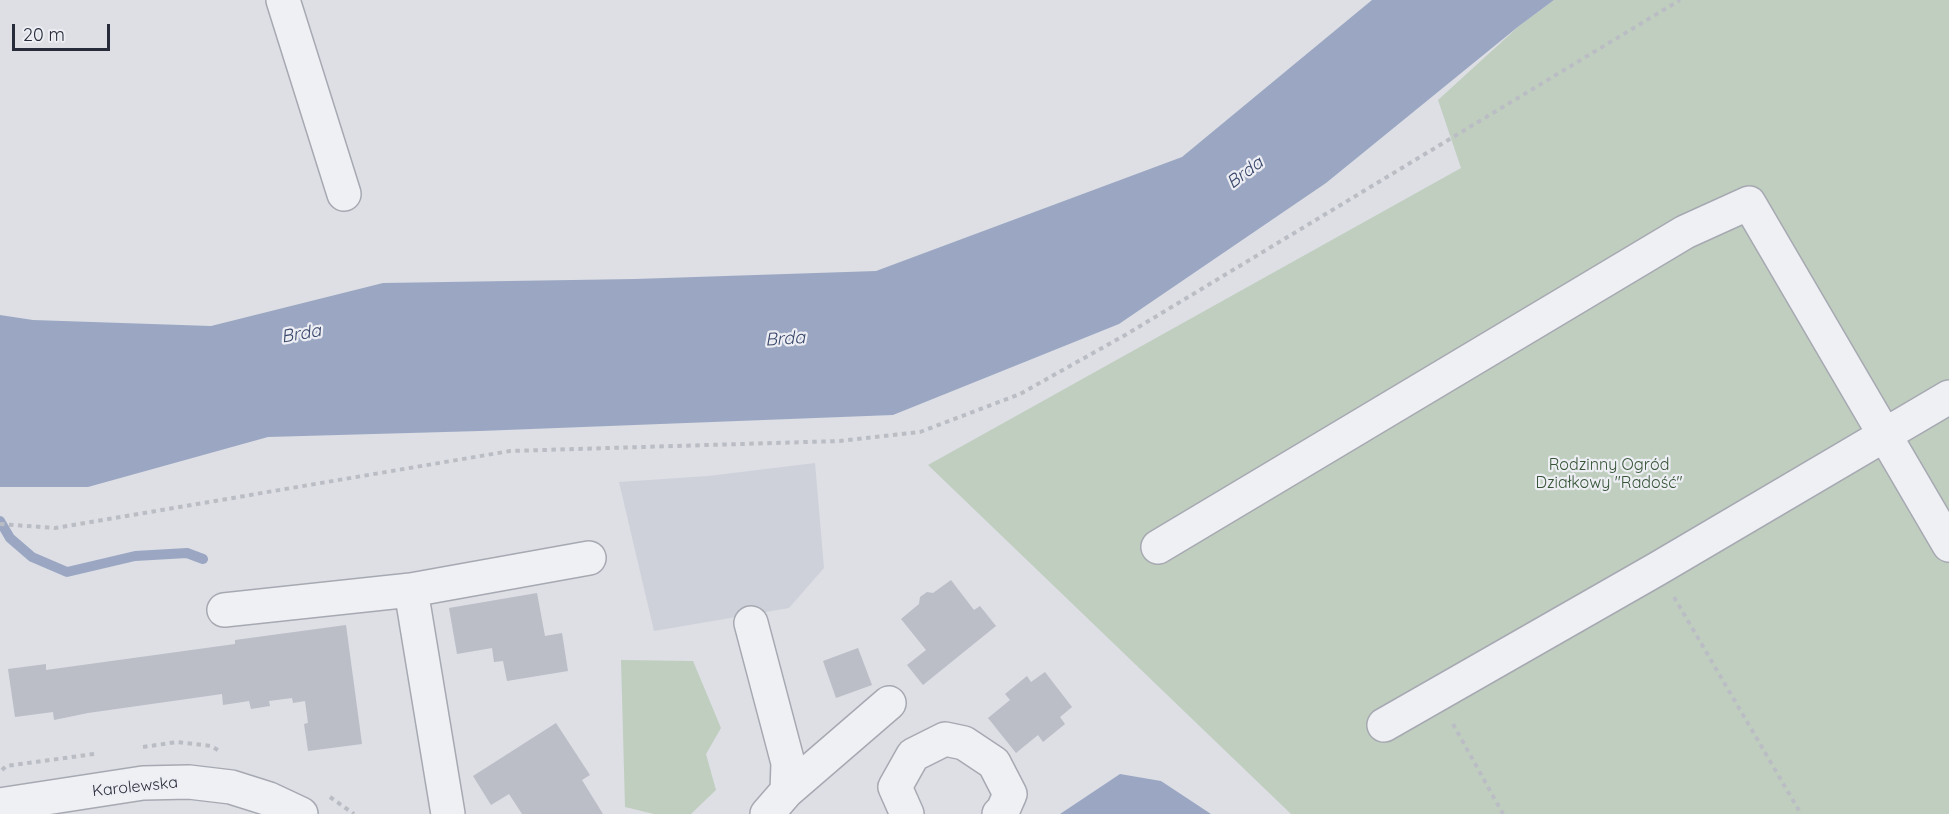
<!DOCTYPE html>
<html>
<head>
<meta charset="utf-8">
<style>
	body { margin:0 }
	#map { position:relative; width:1949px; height:814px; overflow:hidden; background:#dddfe5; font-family:Quicksand,sans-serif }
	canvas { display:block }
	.scale { position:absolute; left:12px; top:24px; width:98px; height:27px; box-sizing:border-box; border:3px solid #282b3a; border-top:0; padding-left:8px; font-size:18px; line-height:21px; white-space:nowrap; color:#282b3a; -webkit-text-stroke:4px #eceef3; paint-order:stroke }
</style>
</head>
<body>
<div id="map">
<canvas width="1949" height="814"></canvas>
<div class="scale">20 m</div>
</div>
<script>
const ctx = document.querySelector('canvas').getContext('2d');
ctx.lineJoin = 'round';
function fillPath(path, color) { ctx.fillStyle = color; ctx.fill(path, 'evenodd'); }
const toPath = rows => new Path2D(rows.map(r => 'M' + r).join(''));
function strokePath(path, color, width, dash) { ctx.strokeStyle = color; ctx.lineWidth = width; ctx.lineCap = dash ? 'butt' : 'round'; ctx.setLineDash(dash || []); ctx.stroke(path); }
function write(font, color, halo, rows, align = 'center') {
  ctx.font = font + ' Quicksand,sans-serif'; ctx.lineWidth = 4.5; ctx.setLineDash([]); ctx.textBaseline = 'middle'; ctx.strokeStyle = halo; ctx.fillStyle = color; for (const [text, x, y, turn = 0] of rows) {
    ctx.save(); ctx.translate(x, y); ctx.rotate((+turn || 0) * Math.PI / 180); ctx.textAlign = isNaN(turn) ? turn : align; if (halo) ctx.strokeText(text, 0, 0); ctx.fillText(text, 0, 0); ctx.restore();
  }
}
fillPath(toPath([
	[815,463,824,568,789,608,654,631,619,482,708,476]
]), '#cfd1da');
fillPath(toPath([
	[1554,0,1949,0,1949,814,1291,814,928,465,1461,168,1438,100,1519,26],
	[621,660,693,661,721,728,706,754,716,790,691,814,654,814,625,807]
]), '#c0cebf');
fillPath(toPath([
	[1372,0,1554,0,1519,26,1326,183,1119,324,893,415,480,431,268,437,88,487,0,487,0,315,33,320,211,326,383,283,635,279,876,271,1182,157],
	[1120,774,1161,781,1211,814,1060,814]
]), '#9ba7c2');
strokePath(toPath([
	[0,521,10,538,32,557,67,572,135,556,187,553,203,559]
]), '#9ba7c2', 10);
fillPath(toPath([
	[951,580,974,610,980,606,996,626,923,685,907,665,926,650,901,619,919,604,920,597,927,592,933,593],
	[537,593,545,636,562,633,568,671,507,681,503,661,494,662,492,648,457,654,449,608],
	[346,625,362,744,308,751,304,724,308,723,305,701,293,703,292,698,269,701,270,706,251,709,249,701,223,705,222,694,88,713,54,720,53,712,15,717,8,669,46,664,46,670,235,644,235,640],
	[858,648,872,685,836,698,823,661],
	[1045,672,1072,707,1060,717,1065,724,1043,742,1038,735,1016,753,988,718,1010,700,1005,694,1027,676,1031,682],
	[556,723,590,775,582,780,603,814,522,814,509,794,491,805,473,776]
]), '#bbbdc7');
const minor = toPath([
	[283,0,344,194],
	[1158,547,1685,232,1749,203,1949,545],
	[411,590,589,558],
	[224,610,411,590,448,814],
	[751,623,788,763,787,791,767,814],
	[1384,725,1657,569,1949,397],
	[787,791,889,703],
	[0,805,143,783,189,782,231,787,269,799,301,814],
	[907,814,895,787,913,755,945,739,964,743,994,763,1010,794,1003,810,999,814]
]);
strokePath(minor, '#a7a9b2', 36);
strokePath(toPath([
	[0,524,55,528,510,451,840,441,920,432,1020,394,1127,334,1680,0],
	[1674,597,1801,814],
	[1453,724,1503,814],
	[143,747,177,742,211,746,218,750],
	[2,770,6,766,94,754],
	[330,797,354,814]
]), '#bbbdc4', 4, [4.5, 4.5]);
strokePath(minor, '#eff0f4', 33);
write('16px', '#375437', '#eceef3', [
	["Rodzinny Ogród",1609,465],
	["Działkowy \"Radość\"",1609,483]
]);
write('16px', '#282b3a', '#eceef3', [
	["Karolewska",135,787,-6]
]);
write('italic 18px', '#374569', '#eceef3', [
	["Brda",1245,173,-37],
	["Brda",301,334,-10],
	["Brda",785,339,-4]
]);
</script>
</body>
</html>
